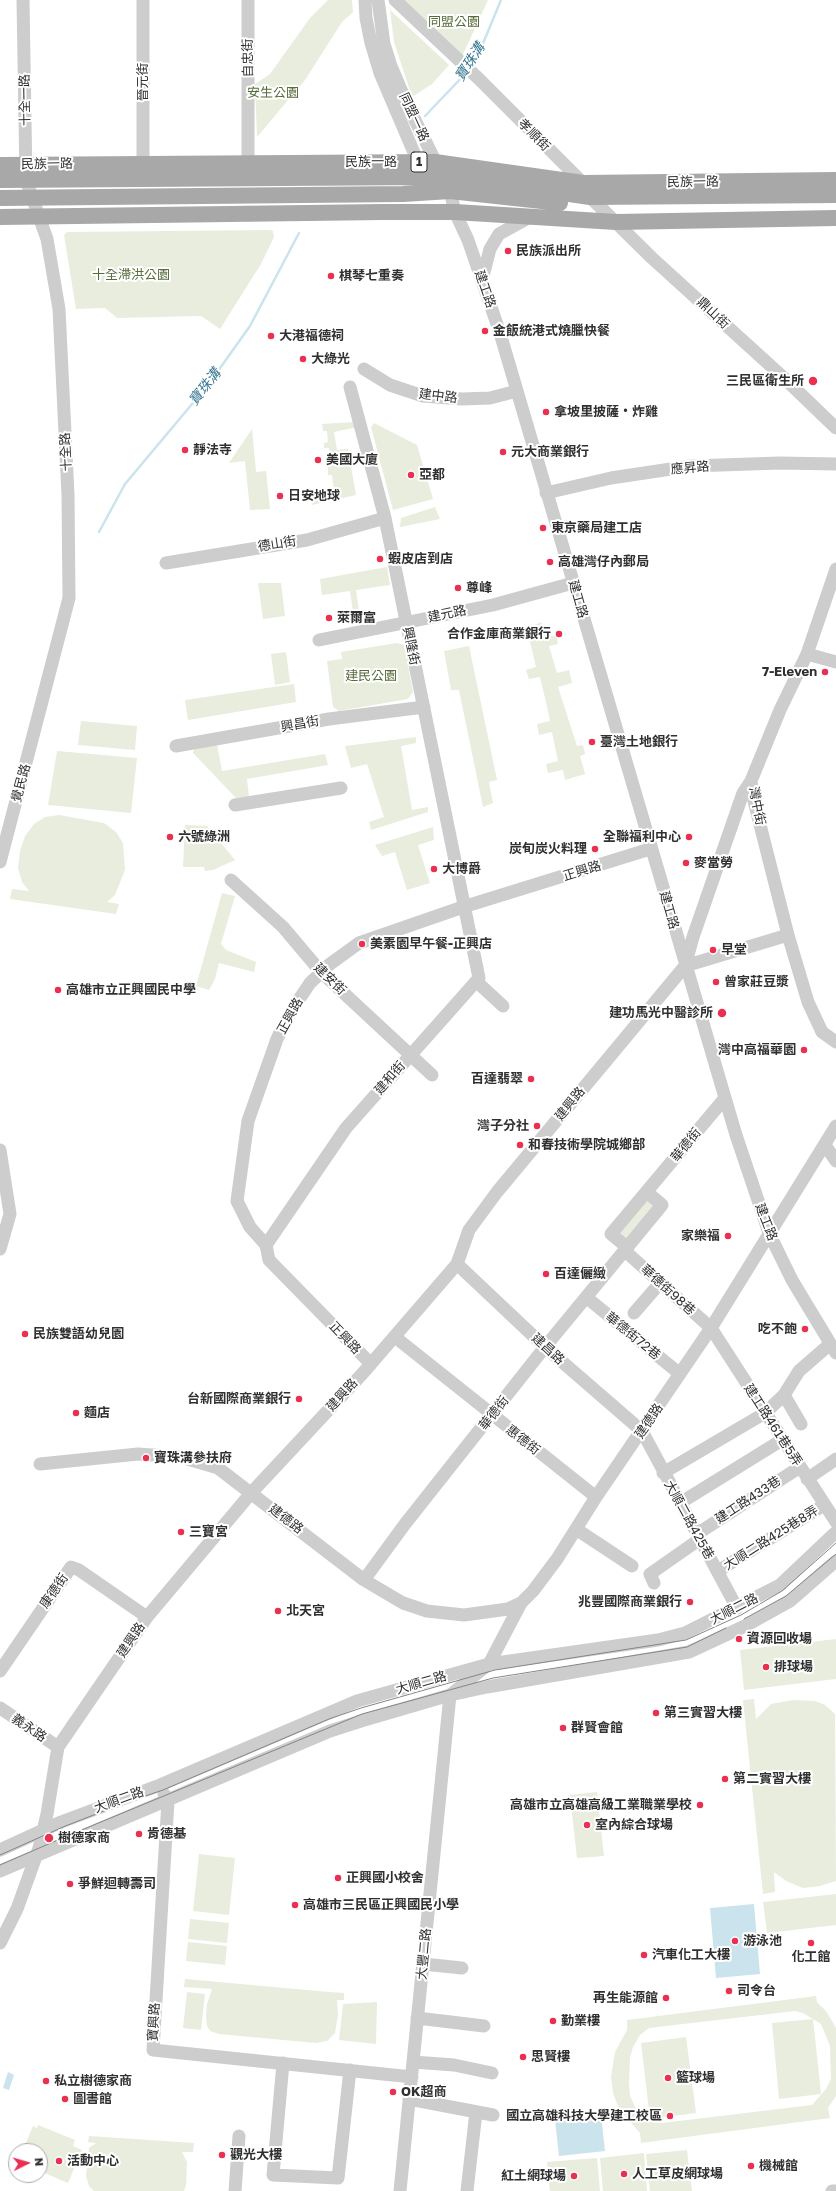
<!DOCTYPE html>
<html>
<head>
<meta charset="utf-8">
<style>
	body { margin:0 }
	#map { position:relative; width:836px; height:2191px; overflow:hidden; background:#fff; font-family:"Golos Text",sans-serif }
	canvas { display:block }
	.north { position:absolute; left:8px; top:2143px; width:40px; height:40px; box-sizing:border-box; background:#fff; border:1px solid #acacac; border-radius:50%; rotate:85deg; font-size:11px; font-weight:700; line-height:16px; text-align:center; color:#303030 }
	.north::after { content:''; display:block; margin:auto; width:14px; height:18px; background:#e93051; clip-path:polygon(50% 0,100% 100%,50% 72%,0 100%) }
</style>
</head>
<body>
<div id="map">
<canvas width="836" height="2191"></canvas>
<div class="north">N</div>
</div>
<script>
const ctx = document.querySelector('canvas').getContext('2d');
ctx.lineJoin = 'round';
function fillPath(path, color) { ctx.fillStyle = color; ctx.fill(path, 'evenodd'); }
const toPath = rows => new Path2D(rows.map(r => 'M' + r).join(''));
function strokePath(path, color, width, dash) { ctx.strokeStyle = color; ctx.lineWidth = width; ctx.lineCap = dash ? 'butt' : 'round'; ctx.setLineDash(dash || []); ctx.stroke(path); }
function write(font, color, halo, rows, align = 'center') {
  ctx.font = font + ' "Golos Text","Noto Sans TC",sans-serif'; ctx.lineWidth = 4; ctx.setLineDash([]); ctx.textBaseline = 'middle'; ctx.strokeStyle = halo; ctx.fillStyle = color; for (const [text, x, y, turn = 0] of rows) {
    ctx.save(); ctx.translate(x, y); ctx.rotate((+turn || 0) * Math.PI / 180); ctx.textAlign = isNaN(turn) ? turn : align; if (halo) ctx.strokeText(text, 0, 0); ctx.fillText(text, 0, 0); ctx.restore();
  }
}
fillPath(toPath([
	[328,0,352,0,353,12,342,22,305,80,257,137,255,84,270,74,310,18],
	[400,0,488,0,461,59],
	[390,10,449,65,432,84,412,97,394,42],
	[270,230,273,231,274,237,261,264,220,329,201,316,117,318,105,308,76,309,64,235,67,232],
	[354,422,358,427,334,432,337,450,348,449,356,495,312,505,314,500,331,498,331,490,334,490,332,475,328,475,328,467,330,467,329,448,324,448,324,443,328,442,327,431,323,431,322,424],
	[374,423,417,445,433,499,393,510,371,427],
	[252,429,256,472,266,471,270,509,250,510,245,461,229,463],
	[435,507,440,519,400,527,401,518],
	[387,567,390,585,356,590,360,618,354,619,350,591,322,595,320,579],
	[258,583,281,583,285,616,263,619],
	[541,622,545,638,556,635,558,644,549,646,557,673,569,670,572,683,558,687,577,746,583,745,585,754,580,756,585,774,565,780,563,770,548,773,546,764,558,761,552,732,539,735,537,724,550,721,546,702,540,677,529,679,526,670,536,667,527,629],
	[397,643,404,645,413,692,408,699,339,711,333,707,327,661,342,659,341,652],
	[469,646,497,780,489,782,493,803,483,807,459,690,451,690,444,651],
	[286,652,290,682,275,685,271,654],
	[294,684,296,702,188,720,185,700],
	[81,721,137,726,135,750,78,745],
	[416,737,416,743,401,746,412,810,428,807,428,812,371,830,369,822,384,817,367,764,351,768,345,746],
	[217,744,222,771,325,754,328,765,247,779,249,797,236,798,193,753,194,749],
	[57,751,137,758,131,813,48,805],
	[59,815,104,823,116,832,123,843,125,870,115,895,107,902,119,904,116,914,10,899,12,889,29,891,22,882,18,868,20,851,25,836,34,824,45,817],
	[185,825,207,826,235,860,213,870,205,871,204,867,183,867],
	[433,827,434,840,418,845,430,883,407,890,395,852,382,856,375,845],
	[222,893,235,896,221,944,226,950,256,962,254,972,219,963,215,979,209,990,196,986],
	[646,1198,657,1207,627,1243,616,1234],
	[836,1639,836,1679,744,1690,740,1650],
	[754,1699,756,1719,771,1704,793,1700,815,1701,825,1705,835,1714,836,1881,820,1886,803,1888,786,1881,774,1872,775,1892,763,1894,743,1700],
	[597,1792,604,1856,577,1858,570,1795],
	[199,1854,235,1858,229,1915,193,1911],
	[836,1894,836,1925,767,1933,763,1902],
	[190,1919,229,1923,227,1943,188,1939],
	[188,1942,227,1946,225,1965,186,1961],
	[185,1979,329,1992,344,1993,344,2000,337,2000,338,2015,335,2033,327,2041,316,2043,219,2034,210,2031,207,2026,206,2016,207,2004,212,1989,184,1987],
	[187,1992,205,1994,201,2030,183,2028],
	[816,1996,817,2002,826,2011,836,2028,836,2096,828,2108,830,2118,641,2143,640,2133,619,2109,613,2093,611,2077,615,2052,627,2030,627,2020],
	[795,2011,803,2013,821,2024,830,2046,831,2079,826,2089,812,2105,662,2123,651,2122,643,2118,636,2109,630,2096,629,2082,630,2058,633,2047,640,2035,649,2028],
	[377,2002,376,2044,339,2040,343,2004],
	[813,2019,821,2094,779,2099,772,2023],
	[686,2037,696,2113,650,2119,641,2043],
	[38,2125,75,2140,73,2146,82,2150,68,2183,40,2171,40,2151,27,2151,29,2146,25,2145,33,2126,37,2128],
	[89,2136,194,2143,193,2152,182,2152,187,2162,186,2186,184,2191,94,2191,89,2186,86,2176,89,2148,96,2143,88,2142],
	[687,2150,692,2191,650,2191,646,2154],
	[644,2153,647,2191,603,2191,600,2158],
	[597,2158,600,2191,550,2191,547,2162]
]), '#e8edde');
fillPath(toPath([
	[754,1904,760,1974,716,1978,710,1908],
	[8,2072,14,2075,9,2090,3,2088],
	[601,2115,605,2151,559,2156,555,2120]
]), '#cae3ed');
strokePath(toPath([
	[471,65,479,53,501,0],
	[425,116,466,73],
	[99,532,125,484,208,385,250,326,299,233]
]), '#cae3ed', 2.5);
strokePath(toPath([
	[248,0,248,163],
	[365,0,366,18,371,43,380,73,421,169],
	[378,0,384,44,391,66,408,106,450,191,455,212,468,240,500,333,736,1135,769,1233,792,1280,836,1353],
	[395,0,479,79,583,183,590,197,652,258,784,378,836,428],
	[143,164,143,0],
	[482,280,490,249,499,234,528,218],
	[364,369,390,385,423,396,462,399,490,398,517,391],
	[546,493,611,478,691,466,780,463,836,464],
	[166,563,307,540,385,518],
	[836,569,807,654,780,710,751,781,754,801,788,935,808,1002,822,1032,836,1042],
	[319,640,493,605,573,583],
	[807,654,836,662],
	[176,746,329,719,424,707],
	[235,805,341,788],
	[0,862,69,598,68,495,59,309,47,239,26,180,23,0],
	[231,880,283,927,321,972,432,1075],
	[685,966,693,937,743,793,751,781],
	[477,982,503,1006],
	[825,1145,836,1161],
	[0,1150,10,1214,0,1249],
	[266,1245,346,1128,479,978,385,518,350,387],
	[628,1248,611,1234,725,1098],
	[625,1251,711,1328,836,1522],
	[457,1264,545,1347,642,1431,737,1608],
	[586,1297,680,1374],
	[634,1313,660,1283],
	[395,1337,596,1497],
	[371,1364,269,1260,266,1245,250,1227,237,1201,248,1121,277,1039,290,1013,310,983,330,964,359,943,463,907,650,849],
	[784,1395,801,1424],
	[40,1464,138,1454,181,1457,218,1468,364,1580,403,1603,427,1611,464,1615,508,1609,521,1603,533,1591,557,1559,596,1497,711,1328,836,1126],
	[663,1473,765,1413,784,1395,799,1371,830,1344],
	[807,1479,836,1459],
	[680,1503,782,1440],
	[576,1529,632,1566],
	[697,1534,800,1467],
	[718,1571,824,1505],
	[364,1580,405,1524,545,1347,662,1205,647,1192],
	[654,1583,650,1574,700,1539],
	[0,1671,71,1567,79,1570,147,1617],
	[0,1708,58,1747],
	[164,1794,168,1801,153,2050,412,2077],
	[0,1850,61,1822,160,1785,357,1701,489,1664,658,1640,685,1633,780,1585,836,1532],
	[0,1871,330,1731,361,1721,450,1695,487,1687,689,1652,745,1626,790,1601,836,1561],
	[0,1943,17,1909,39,1848,47,1814,58,1747,147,1617,252,1492,363,1373,457,1264,469,1230,497,1192,685,966,788,935],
	[423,1964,462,1968],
	[417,2018,484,2026],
	[413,2062,454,2065,492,2073],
	[283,2063,273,2175,338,2178,350,2070],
	[409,2099,493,2115],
	[235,2191,239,2136],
	[400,2191,450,1695,489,1664,521,1603],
	[467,2191,476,2112],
	[832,2191,836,2191]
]), '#cdcdcd', 13);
strokePath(toPath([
	[0,165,435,162,583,183,836,180],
	[0,180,425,177,480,181,590,197,836,195],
	[0,198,403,194,450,191,560,203],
	[0,217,383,212,455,212,616,222,836,218]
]), '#a8a8a8', 16);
strokePath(toPath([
	[744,1619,786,1596,836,1554],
	[0,1855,63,1827,119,1805,163,1790,329,1719,361,1708,495,1670,686,1640,741,1615,782,1591,836,1543],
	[0,1865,67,1836,362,1714,493,1678,687,1647,726,1628]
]), '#858585', 1);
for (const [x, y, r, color] of [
	[508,251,4,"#e93051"],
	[331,276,4,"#e93051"],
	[485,331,4,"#e93051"],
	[271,336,4,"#e93051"],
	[303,359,4,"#e93051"],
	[813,381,5,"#e93051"],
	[546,412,4,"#e93051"],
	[185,450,4,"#e93051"],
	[503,452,4,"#e93051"],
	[318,460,4,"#e93051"],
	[411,475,4,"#e93051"],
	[280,496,4,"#e93051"],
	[543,528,4,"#e93051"],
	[380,559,4,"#e93051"],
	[550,562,4,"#e93051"],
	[458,588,4,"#e93051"],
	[329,618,4,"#e93051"],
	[559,634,4,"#e93051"],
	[825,672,4,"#e93051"],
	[592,742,4,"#e93051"],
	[170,837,4,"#e93051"],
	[689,837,4,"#e93051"],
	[595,849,4,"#e93051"],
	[686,863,4,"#e93051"],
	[434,869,4,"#e93051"],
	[362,944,4,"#e93051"],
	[713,950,4,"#e93051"],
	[716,982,4,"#e93051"],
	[58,990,4,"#e93051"],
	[722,1013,5,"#e93051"],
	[804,1050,4,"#e93051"],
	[531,1079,4,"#e93051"],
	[537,1126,4,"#e93051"],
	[520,1145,4,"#e93051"],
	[728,1236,4,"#e93051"],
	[546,1274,4,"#e93051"],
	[805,1329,4,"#e93051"],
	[25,1334,4,"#e93051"],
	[299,1399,4,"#e93051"],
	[76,1413,4,"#e93051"],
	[146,1458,4,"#e93051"],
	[181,1532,4,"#e93051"],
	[690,1602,4,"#e93051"],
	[278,1611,4,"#e93051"],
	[739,1639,4,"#e93051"],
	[766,1667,4,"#e93051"],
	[656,1713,4,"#e93051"],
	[563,1728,4,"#e93051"],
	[725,1779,4,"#e93051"],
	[700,1805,4,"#e93051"],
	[587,1825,4,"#e93051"],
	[139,1834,4,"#e93051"],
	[49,1838,5,"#e93051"],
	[338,1878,4,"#e93051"],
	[70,1884,4,"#e93051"],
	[295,1905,4,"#e93051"],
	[735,1941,4,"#e93051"],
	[811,1943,4,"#e93051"],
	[644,1955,4,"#e93051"],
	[729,1991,4,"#e93051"],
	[666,1998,4,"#e93051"],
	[553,2021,4,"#e93051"],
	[523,2057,4,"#e93051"],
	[668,2078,4,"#e93051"],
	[46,2081,4,"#e93051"],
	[393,2092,4,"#e93051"],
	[65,2099,4,"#e93051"],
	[670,2116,4,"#e93051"],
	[222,2155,4,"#e93051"],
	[59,2161,4,"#e93051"],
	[751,2166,4,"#e93051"],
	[624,2174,4,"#e93051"],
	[574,2176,4,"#e93051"]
]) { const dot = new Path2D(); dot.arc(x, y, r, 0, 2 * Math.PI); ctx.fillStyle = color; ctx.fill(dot); strokePath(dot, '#fff', 1.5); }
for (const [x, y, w] of [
	[419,162,16]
]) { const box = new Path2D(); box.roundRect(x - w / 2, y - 10, w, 20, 3); ctx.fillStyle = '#fff'; ctx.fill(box); strokePath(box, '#303030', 1); }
write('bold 12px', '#303030', null, [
	["1",419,162]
]);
write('13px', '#586d3c', '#fff', [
	["同盟公園",454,22],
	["安生公園",273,93],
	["十全滯洪公園",131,275],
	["建民公園",371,676]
]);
write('13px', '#303030', '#fff', [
	["自忠街",248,58,-91],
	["晉元街",143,82,-90],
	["十全一路",25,100,-91],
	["同盟一路",414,117,65],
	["孝順街",534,135,45],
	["民族一路",371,162],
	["民族一路",47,164,-1],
	["民族一路",693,182,-1],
	["建工路",485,289,71],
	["鼎山街",713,313,43],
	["建中路",438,396,7],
	["十全路",66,452,-93],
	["應昇路",690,468,-5],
	["德山街",277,544,-9],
	["建工路",578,599,74],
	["建元路",447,614,-12],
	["興隆街",411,646,78],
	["興昌街",300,724,-10],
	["覺民路",21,783,-75],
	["灣中街",757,806,79],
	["正興路",582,871,-17],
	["建工路",669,910,74],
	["建安街",330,979,44],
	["正興路",290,1016,-61],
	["建和街",390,1078,-49],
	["建興路",570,1104,-51],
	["華德街",686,1145,-51],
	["建工路",766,1222,69],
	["華德街98巷",668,1290,42],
	["華德街72巷",633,1336,39],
	["正興路",345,1338,46],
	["建昌路",548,1349,42],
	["建興路",342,1395,-48],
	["華德街",494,1413,-52],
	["建德路",649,1421,-56],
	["建工路461巷5弄",773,1425,57],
	["惠德街",523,1440,38],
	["建工路433巷",748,1500,-33],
	["建德路",286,1519,37],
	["大順二路425巷",689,1520,61],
	["大順二路425巷8弄",771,1538,-32],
	["康德街",54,1591,-55],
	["大順二路",734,1609,-27],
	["建興路",131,1640,-56],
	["大順二路",421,1683,-16],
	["義永路",29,1728,34],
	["大順二路",119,1800,-20],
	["大豐二路",424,1954,-85],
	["寶興路",154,2022,-87]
]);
write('bold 13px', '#303030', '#fff', [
	["民族派出所",516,251],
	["棋琴七重奏",339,276],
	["金飯統港式燒臘快餐",493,331],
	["大港福德祠",279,336],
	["大綠光",311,359],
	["三民區衛生所",804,381,"right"],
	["拿坡里披薩‧炸雞",554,412],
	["靜法寺",193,450],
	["元大商業銀行",511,452],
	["美國大廈",326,460],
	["亞都",419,475],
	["日安地球",288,496],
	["東京藥局建工店",551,528],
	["蝦皮店到店",388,559],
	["高雄灣仔內郵局",558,562],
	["尊峰",466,588],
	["萊爾富",337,618],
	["合作金庫商業銀行",551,634,"right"],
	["7-Eleven",817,672,"right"],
	["臺灣土地銀行",600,742],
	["六號綠洲",178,837],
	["全聯福利中心",681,837,"right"],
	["炭旬炭火料理",587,849,"right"],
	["麥當勞",694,863],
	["大博爵",442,869],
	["美素園早午餐-正興店",370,944],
	["早堂",721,950],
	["曾家莊豆漿",724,982],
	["高雄市立正興國民中學",66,990],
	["建功馬光中醫診所",713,1013,"right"],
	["灣中高福華園",796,1050,"right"],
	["百達翡翠",523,1079,"right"],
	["灣子分社",529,1126,"right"],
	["和春技術學院城鄉部",528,1145],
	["家樂福",720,1236,"right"],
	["百達儷緻",554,1274],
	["吃不飽",797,1329,"right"],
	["民族雙語幼兒園",33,1334],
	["台新國際商業銀行",291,1399,"right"],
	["麵店",84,1413],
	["寶珠溝參扶府",154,1458],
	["三寶宮",189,1532],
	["兆豐國際商業銀行",682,1602,"right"],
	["北天宮",286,1611],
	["資源回收場",747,1639],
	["排球場",774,1667],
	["第三實習大樓",664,1713],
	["群賢會館",571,1728],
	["第二實習大樓",733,1779],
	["高雄市立高雄高級工業職業學校",692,1805,"right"],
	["室內綜合球場",595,1825],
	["肯德基",147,1834],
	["樹德家商",58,1838],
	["正興國小校舍",346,1878],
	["爭鮮迴轉壽司",78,1884],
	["高雄市三民區正興國民小學",303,1905],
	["游泳池",743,1941],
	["汽車化工大樓",652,1955],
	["化工館",811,1957,"center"],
	["司令台",737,1991],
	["再生能源館",658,1998,"right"],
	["勤業樓",561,2021],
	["思賢樓",531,2057],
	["籃球場",676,2078],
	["私立樹德家商",54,2081],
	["OK超商",401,2092],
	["圖書館",73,2099],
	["國立高雄科技大學建工校區",662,2116,"right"],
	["觀光大樓",230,2155],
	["活動中心",67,2161],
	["機械館",759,2166],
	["人工草皮網球場",632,2174],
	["紅土網球場",566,2176,"right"]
], 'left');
write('italic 14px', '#3c7b95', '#fff', [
	["寶珠溝",470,62,-57],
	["寶珠溝",205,387,-52]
]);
</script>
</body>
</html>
